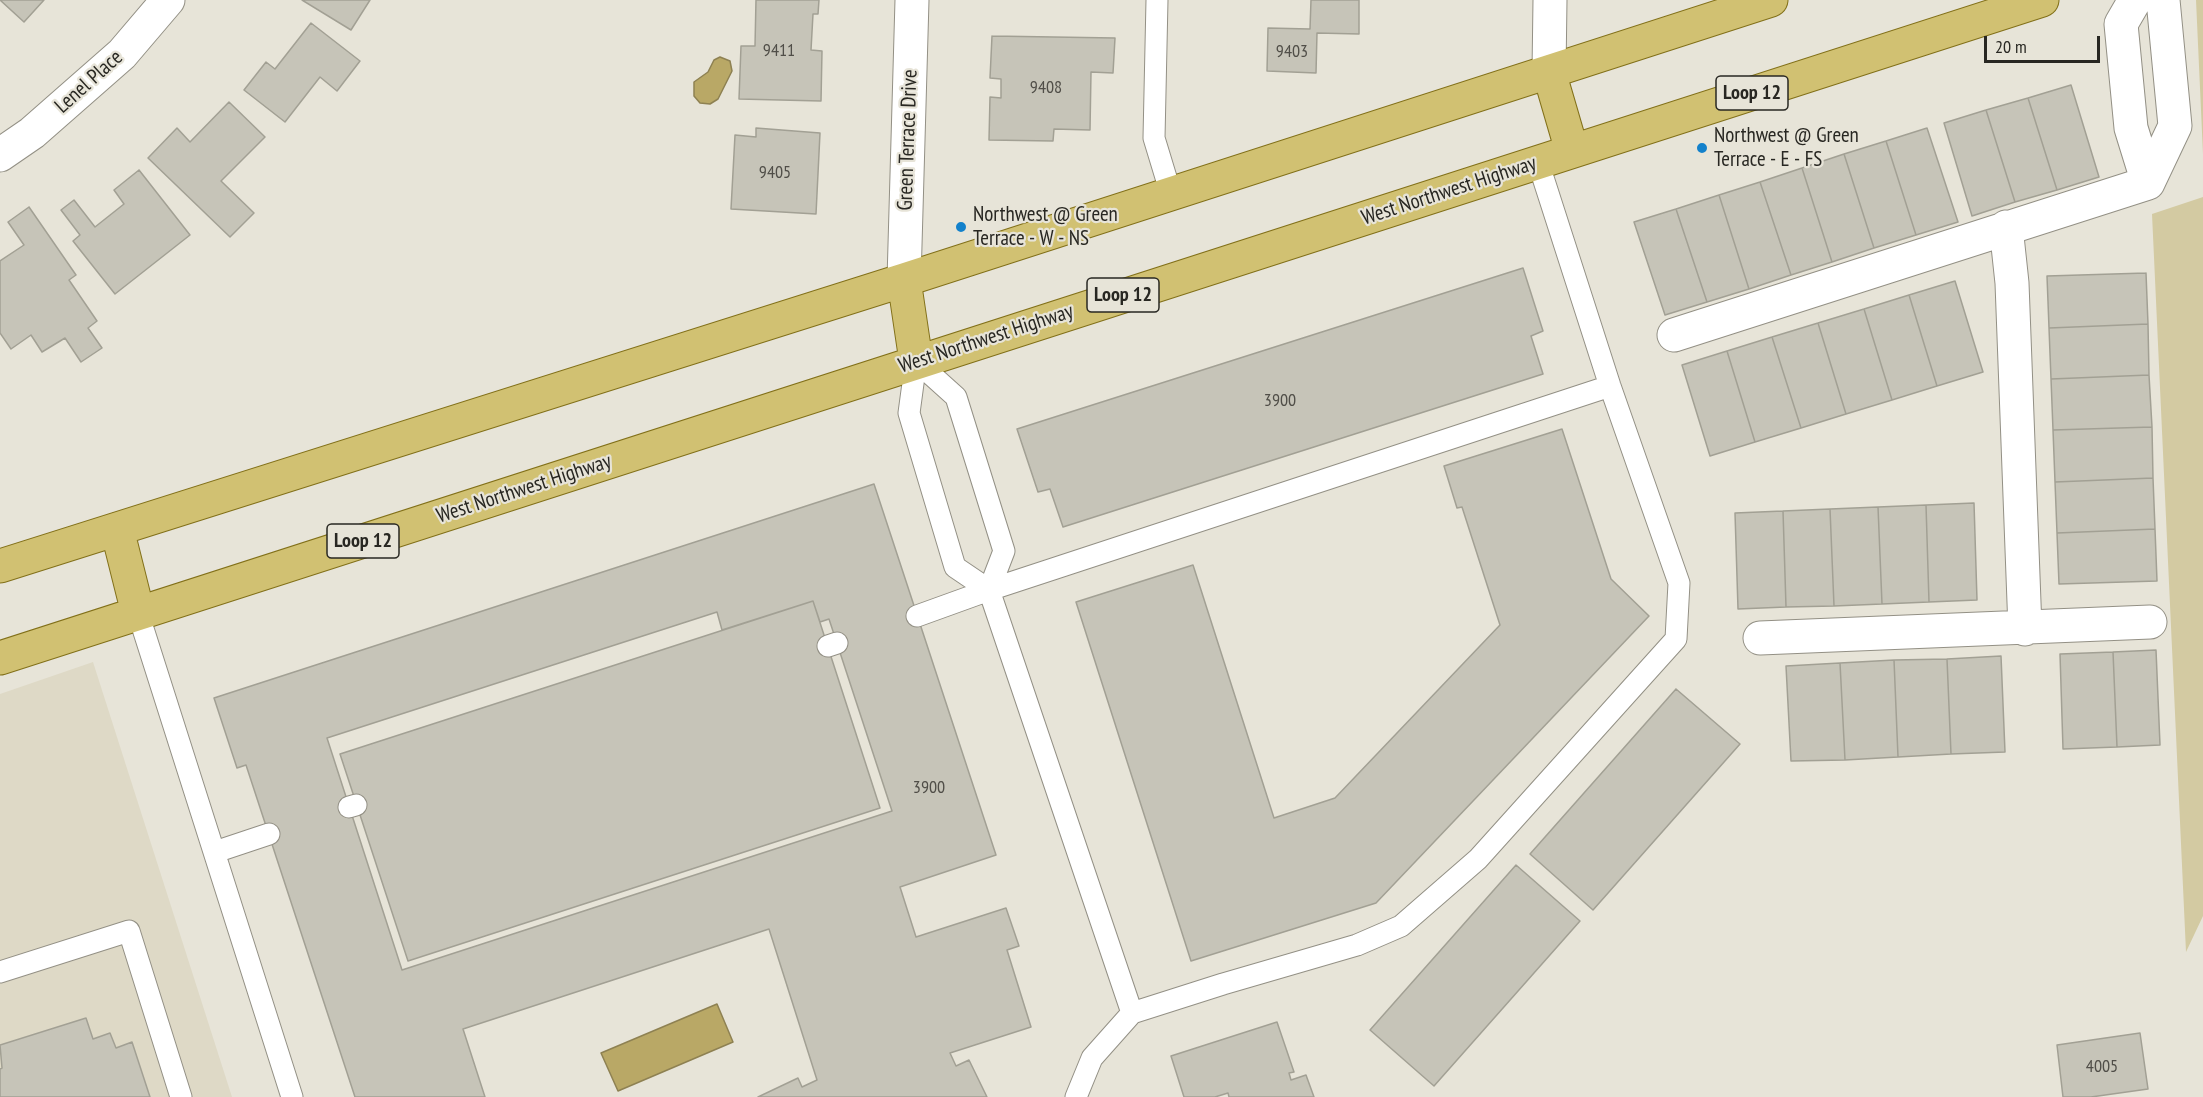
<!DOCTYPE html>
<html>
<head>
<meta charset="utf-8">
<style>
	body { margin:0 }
	#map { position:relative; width:2203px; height:1097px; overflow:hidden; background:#e7e4d8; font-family:"PT Sans Narrow",sans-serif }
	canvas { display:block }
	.scale { position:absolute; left:1984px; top:36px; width:116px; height:27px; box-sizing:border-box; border:3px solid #282722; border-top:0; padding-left:8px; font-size:18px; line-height:21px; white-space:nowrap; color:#282722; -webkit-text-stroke:4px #e7e4d8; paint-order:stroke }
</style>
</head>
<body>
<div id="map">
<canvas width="2203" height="1097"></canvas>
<div class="scale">20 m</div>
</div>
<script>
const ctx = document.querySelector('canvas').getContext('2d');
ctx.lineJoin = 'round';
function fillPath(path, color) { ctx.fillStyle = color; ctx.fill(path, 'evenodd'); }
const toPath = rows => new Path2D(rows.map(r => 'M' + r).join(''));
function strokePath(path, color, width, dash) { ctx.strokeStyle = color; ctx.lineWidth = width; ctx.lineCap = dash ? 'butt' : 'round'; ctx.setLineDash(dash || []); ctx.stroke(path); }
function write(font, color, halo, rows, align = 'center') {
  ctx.font = font + ' "PT Sans Narrow",sans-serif'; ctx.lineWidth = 4.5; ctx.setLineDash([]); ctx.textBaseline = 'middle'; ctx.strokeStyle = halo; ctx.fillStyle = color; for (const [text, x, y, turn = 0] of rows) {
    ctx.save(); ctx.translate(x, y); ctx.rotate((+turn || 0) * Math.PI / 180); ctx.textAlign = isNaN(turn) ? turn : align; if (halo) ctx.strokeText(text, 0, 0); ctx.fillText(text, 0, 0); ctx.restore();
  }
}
fillPath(toPath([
	[93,662,232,1097,0,1097,0,694]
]), '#ded9c6');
fillPath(toPath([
	[2196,0,2203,0,2203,154],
	[2203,197,2203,916,2186,952,2152,214]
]), '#d3caa2');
const water = toPath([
	[720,57,730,61,732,71,718,99,710,104,700,103,694,96,694,82,708,72,714,60,720,57],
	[717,1004,733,1042,618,1091,601,1053,717,1004]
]);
fillPath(water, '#b9a866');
strokePath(water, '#8e8152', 1.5);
const building = toPath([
	[0,0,44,0,24,22,0,0],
	[302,0,370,0,351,30,302,0],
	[756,0,819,0,818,14,813,14,811,50,822,51,821,101,739,99,741,46,755,46,756,0],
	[1311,0,1359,0,1359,34,1317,33,1316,73,1267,71,1268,28,1310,29,1311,0],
	[311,23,360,61,337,91,320,77,285,122,244,90,266,62,275,69,311,23],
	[992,36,1115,38,1113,73,1091,72,1090,130,1054,129,1053,141,989,140,990,97,1001,98,1001,79,990,78,992,36],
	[2071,85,2099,177,2057,190,2028,98,2071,85],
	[2028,98,2057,190,2015,202,1986,110,2028,98],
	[229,102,265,137,221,181,254,213,230,237,148,158,177,128,190,142,229,102],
	[1986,110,2015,202,1972,216,1944,123,1986,110],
	[756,128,820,133,816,214,731,209,735,135,756,137,756,128],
	[1927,128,1958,222,1916,235,1886,141,1927,128],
	[1886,141,1916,235,1874,248,1844,154,1886,141],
	[1844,154,1874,248,1832,262,1802,168,1844,154],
	[1802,168,1832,262,1791,275,1760,182,1802,168],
	[139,170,190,235,115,294,73,241,80,235,61,210,74,200,95,227,124,204,114,190,139,170],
	[1760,182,1791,275,1749,289,1719,195,1760,182],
	[1719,195,1749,289,1707,302,1676,209,1719,195],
	[29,207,76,275,69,280,97,321,88,328,102,348,81,362,65,338,42,352,31,335,11,349,0,333,0,261,24,245,8,222,29,207],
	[1676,209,1707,302,1665,315,1634,222,1676,209],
	[1523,268,1543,331,1531,336,1543,374,1063,527,1050,489,1038,492,1017,429,1523,268],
	[2146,273,2148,324,2049,328,2047,276,2146,273],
	[1955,281,1983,372,1937,386,1909,295,1955,281],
	[1909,295,1937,386,1892,400,1864,309,1909,295],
	[1864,309,1892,400,1846,414,1818,323,1864,309],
	[1818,323,1846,414,1801,428,1772,337,1818,323],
	[2148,324,2149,375,2051,379,2049,328,2148,324],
	[1772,337,1801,428,1755,442,1727,351,1772,337],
	[1727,351,1755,442,1710,456,1682,365,1727,351],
	[2149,375,2152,427,2053,430,2051,379,2149,375],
	[2152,427,2153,478,2055,482,2053,430,2152,427],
	[1562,429,1611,579,1649,616,1376,903,1191,961,1076,602,1193,565,1274,818,1335,798,1500,625,1462,507,1457,508,1444,466,1562,429],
	[2153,478,2155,529,2057,533,2055,482,2153,478],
	[874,484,996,855,900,887,916,937,1006,908,1019,946,1007,950,1031,1027,950,1053,956,1066,969,1060,987,1097,758,1097,798,1078,802,1087,817,1080,769,929,463,1029,485,1097,355,1097,246,765,237,768,214,698,874,484],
	[813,601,820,622,829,619,892,811,402,970,327,738,717,612,722,630,813,601],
	[1974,503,1977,600,1929,602,1926,505,1974,503],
	[1926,505,1929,602,1882,604,1878,507,1926,505],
	[1878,507,1882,604,1834,606,1830,509,1878,507],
	[1830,509,1834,606,1786,607,1783,511,1830,509],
	[1783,511,1786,607,1738,609,1735,513,1783,511],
	[2155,529,2157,581,2059,584,2057,533,2155,529],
	[813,601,880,808,408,961,340,754,813,601],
	[2156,650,2160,745,2117,747,2113,652,2156,650],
	[2113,652,2117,747,2063,749,2060,654,2113,652],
	[2001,656,2005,752,1951,754,1947,659,2001,656],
	[1947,659,1951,754,1898,757,1894,660,1947,659],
	[1894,660,1898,757,1845,760,1840,663,1894,660],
	[1840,663,1845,760,1791,761,1786,666,1840,663],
	[1676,689,1740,744,1593,910,1530,854,1676,689],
	[1516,865,1580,921,1434,1086,1370,1030,1516,865],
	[86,1018,93,1039,110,1033,116,1048,132,1042,150,1097,0,1097,0,1069,2,1068,0,1045,86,1018],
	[1277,1022,1294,1072,1289,1073,1291,1080,1306,1075,1314,1097,1229,1097,1228,1093,1215,1097,1184,1097,1171,1056,1277,1022],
	[2140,1033,2148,1089,2091,1097,2063,1097,2057,1045,2140,1033]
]);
fillPath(building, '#c6c4b8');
strokePath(building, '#a2a094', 1.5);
const lane = toPath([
	[1157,0,1154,138,1171,194],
	[916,361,956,397,1004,551,989,590,917,616],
	[916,361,909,413,955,567,989,590],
	[138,613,292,1097],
	[828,646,837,643],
	[349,807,356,805],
	[215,852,269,834],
	[0,972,129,931,181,1097],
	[1132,1013,989,590,1610,386],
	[1076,1097,1092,1058,1132,1013,1223,984,1357,945,1401,926,1478,859,1676,639,1679,583,1610,386,1538,162]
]);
const street = toPath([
	[2135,0,2121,24,2131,128,2148,183],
	[1549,72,1550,0],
	[0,155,32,133,122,54,168,0],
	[2148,183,2175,126,2163,0],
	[2006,227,2012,283,2025,629],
	[904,280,912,0],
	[1674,335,2148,183],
	[1760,638,2150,622]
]);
const primary = toPath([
	[1549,72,1572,151],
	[904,280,916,361],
	[117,529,138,613],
	[0,566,904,280,1771,0],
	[0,658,2042,0]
]);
strokePath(lane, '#939085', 23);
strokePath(street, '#939085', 35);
strokePath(primary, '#827019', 35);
strokePath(lane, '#fff', 21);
strokePath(street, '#fff', 33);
strokePath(primary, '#d1c172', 33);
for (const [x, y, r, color] of [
	[1702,148,6,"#1381cb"],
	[961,227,6,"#1381cb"]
]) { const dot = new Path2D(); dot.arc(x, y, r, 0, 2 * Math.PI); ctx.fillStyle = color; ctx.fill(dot); strokePath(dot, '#e7e4d8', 2); }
write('18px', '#504e48', null, [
	["9411",779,51],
	["9403",1292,52],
	["9408",1046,88],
	["9405",775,173],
	["3900",1280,401],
	["3900",929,788],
	["4005",2102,1067]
]);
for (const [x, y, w] of [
	[1752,93,72],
	[1123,295,72],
	[363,541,72]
]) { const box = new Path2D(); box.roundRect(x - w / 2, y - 17, w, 34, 4.5); ctx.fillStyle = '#e7e4d8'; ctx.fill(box); strokePath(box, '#282722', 1.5); }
write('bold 20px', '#282722', null, [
	["Loop 12",1752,93],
	["Loop 12",1123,295],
	["Loop 12",363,541]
]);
write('21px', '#282722', '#e7e4d8', [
	["Lenel Place",89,82,-42],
	["Green Terrace Drive",908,140,-88],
	["West Northwest Highway",1449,191,-18],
	["West Northwest Highway",986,339,-18],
	["West Northwest Highway",524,489,-18]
]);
write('21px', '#282722', '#e7e4d8', [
	["Northwest @ Green",1714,136],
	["Terrace - E - FS",1714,160],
	["Northwest @ Green",973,215],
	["Terrace - W - NS",973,239]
], 'left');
</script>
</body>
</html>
